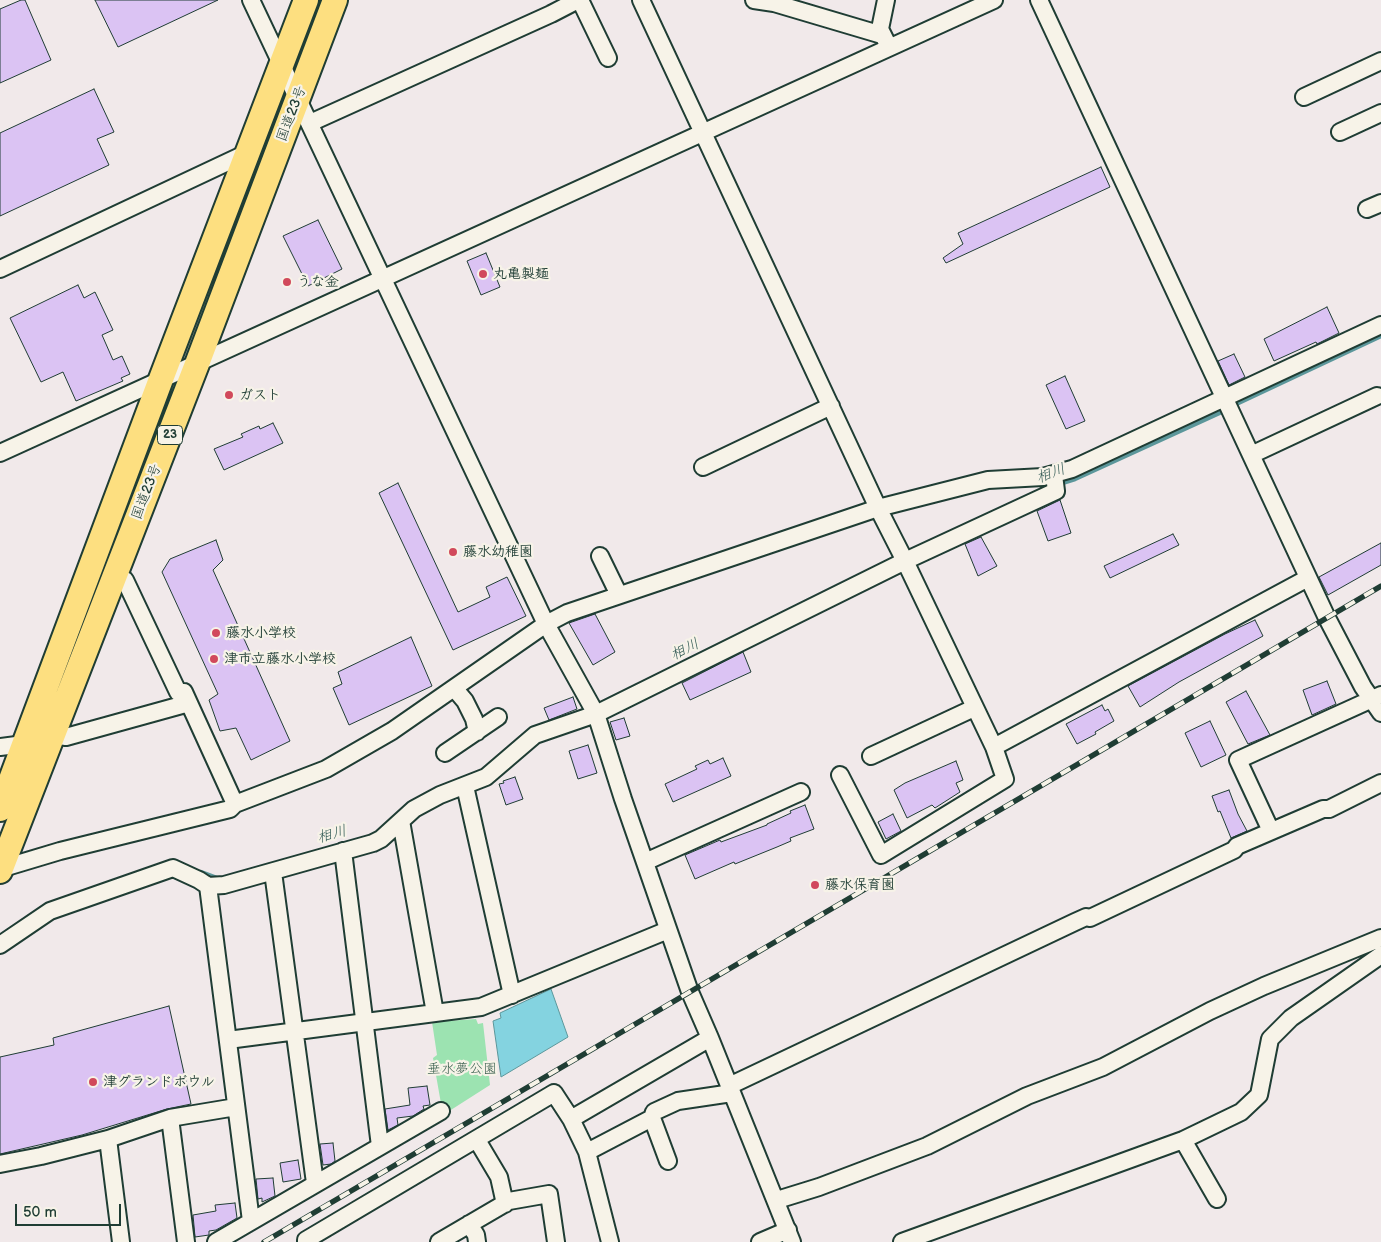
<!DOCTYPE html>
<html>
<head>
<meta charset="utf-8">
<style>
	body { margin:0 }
	#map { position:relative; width:1381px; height:1242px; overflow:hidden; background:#f1e9ea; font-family:"Balsamiq Sans",sans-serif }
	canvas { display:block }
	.scale { position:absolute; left:15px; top:1204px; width:106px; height:22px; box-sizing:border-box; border:2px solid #1f3d34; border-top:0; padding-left:6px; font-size:15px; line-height:18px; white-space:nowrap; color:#1f3d34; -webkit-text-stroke:4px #f7f3e8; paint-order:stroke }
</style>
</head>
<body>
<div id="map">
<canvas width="1381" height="1242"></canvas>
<div class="scale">50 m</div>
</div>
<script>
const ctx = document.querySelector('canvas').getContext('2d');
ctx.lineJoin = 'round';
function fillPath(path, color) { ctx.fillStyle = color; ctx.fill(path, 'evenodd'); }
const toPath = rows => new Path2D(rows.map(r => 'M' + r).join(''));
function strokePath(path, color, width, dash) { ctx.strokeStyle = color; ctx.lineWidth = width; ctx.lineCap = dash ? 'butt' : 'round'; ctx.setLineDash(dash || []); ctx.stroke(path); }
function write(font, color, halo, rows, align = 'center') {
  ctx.font = font + ' "Balsamiq Sans","Klee One",sans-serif'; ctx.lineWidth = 4.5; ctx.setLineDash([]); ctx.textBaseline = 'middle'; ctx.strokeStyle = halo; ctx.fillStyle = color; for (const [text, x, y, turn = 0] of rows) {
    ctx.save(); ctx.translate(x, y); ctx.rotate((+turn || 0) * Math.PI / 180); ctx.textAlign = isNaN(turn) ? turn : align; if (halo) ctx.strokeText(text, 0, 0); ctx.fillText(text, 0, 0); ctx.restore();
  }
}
fillPath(toPath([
	[476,1019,478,1024,483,1023,490,1085,443,1115,433,1058,437,1055,432,1022]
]), '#9ce3b1');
const water = toPath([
	[551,989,568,1037,501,1077,493,1021,501,1018,500,1013,551,989]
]);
fillPath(water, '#84d3e0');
strokePath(water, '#5c979b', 1);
strokePath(toPath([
	[1232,406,1381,336],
	[1059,484,1075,479,1226,410],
	[201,872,217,878]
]), '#5c979b', 4.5);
const building = toPath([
	[21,0,25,0,51,60,0,83,0,9,21,0],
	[95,0,218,0,118,47,95,0],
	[94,89,114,132,97,139,109,165,0,216,0,133,94,89],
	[1101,167,1110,187,946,263,943,258,963,244,958,233,1101,167],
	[318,220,342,269,308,286,283,236,318,220],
	[486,253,500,287,481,295,467,261,486,253],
	[78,285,84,298,95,292,113,330,102,335,113,360,122,356,130,374,121,378,123,381,76,401,63,372,41,382,10,318,78,285],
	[1327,307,1339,333,1317,344,1316,342,1274,361,1264,339,1327,307],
	[1234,354,1245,377,1229,385,1218,361,1234,354],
	[1065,376,1085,421,1066,429,1046,385,1065,376],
	[273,423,283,443,224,470,214,449,243,437,241,434,259,426,260,429,273,423],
	[398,483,458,612,490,597,486,587,507,577,526,616,453,650,379,493,398,483],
	[1060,500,1071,533,1048,541,1037,511,1060,500],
	[1173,534,1179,545,1110,578,1104,566,1173,534],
	[981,537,997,566,978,576,965,544,981,537],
	[216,540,223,560,213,570,290,741,251,760,236,728,220,731,209,700,218,694,162,572,170,559,216,540],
	[1381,543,1381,565,1328,595,1319,577,1381,543],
	[595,614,615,652,593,665,569,623,595,614],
	[1255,620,1263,636,1179,682,1140,707,1128,686,1225,634,1255,620],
	[411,637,432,686,349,725,333,688,342,684,338,672,411,637],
	[743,652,751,672,690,700,682,683,743,652],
	[1327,681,1336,704,1312,715,1303,690,1327,681],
	[1246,691,1270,735,1248,744,1226,702,1246,691],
	[573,697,577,709,549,720,544,708,573,697],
	[1102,705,1105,711,1108,709,1114,721,1095,732,1096,734,1077,744,1066,724,1102,705],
	[624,718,630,736,616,740,610,722,624,718],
	[1210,721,1226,755,1201,767,1185,733,1210,721],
	[588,745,597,773,578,779,569,751,588,745],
	[723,758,731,776,673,802,665,784,697,769,695,766,708,760,710,764,723,758],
	[956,761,963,780,956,783,960,792,935,808,932,805,907,818,894,790,905,783,956,761],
	[515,777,523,799,506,805,499,784,504,783,503,781,515,777],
	[1229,790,1238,814,1247,831,1231,838,1220,811,1218,812,1212,796,1229,790],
	[805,805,814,829,790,838,791,841,777,847,735,864,734,862,695,879,685,855,720,840,721,842,767,825,767,824,791,813,790,811,805,805],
	[893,814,901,831,886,839,878,822,893,814],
	[169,1006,191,1104,167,1109,82,1135,0,1154,0,1057,54,1045,53,1038,169,1006],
	[427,1086,430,1105,423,1106,424,1109,413,1116,397,1118,398,1125,388,1130,385,1109,410,1105,408,1088,427,1086],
	[333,1143,335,1161,331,1164,323,1165,320,1144,333,1143],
	[298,1160,301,1179,283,1182,280,1163,298,1160],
	[273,1178,275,1196,262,1202,262,1198,258,1199,256,1179,273,1178],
	[235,1203,237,1218,216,1230,209,1231,209,1235,195,1237,193,1215,216,1211,215,1205,235,1203]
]);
fillPath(building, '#dbc3f3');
strokePath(building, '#1f3d34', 1);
const minor = toPath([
	[251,0,546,624,596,714,623,799,690,992,710,1038,792,1242],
	[580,0,608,58],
	[641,0,878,508,905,561,994,747,1005,779,881,855,840,775],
	[754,0,774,3,882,35],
	[1039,0,1327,618,1363,687,1381,713],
	[886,41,880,29,886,0],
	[1304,97,1381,61],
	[310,123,551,14,578,0],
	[1340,132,1381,113],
	[1367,209,1381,203],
	[0,269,249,152],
	[0,453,994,0],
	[1251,455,1377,396],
	[703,467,831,406],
	[600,556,619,595],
	[125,580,178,692,184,692,235,804],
	[454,688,465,701,474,719,477,732],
	[53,735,66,737,189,703],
	[0,747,24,744],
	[994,747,1308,578],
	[445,753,498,717],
	[871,756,974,708],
	[465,786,512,995],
	[401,821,435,1013],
	[1271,831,1238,760,1381,695],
	[343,851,380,1146],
	[645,862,801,792],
	[0,869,60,851,230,809,235,804,326,769,392,731,546,624,567,613,878,508,988,480,1043,477,1072,469,1381,325],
	[273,872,315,1183],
	[208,886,251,1221],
	[0,945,50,911,173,868,199,880,208,886,224,885,373,843,381,839,414,809,440,795,486,777,535,735,596,714,905,561,1056,491,1054,475],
	[228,1040,481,1007,668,930],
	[729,1086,1075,922,1086,917,1090,918,1234,850,1237,846,1323,809,1329,809,1381,783],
	[170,1118,186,1242],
	[652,1118,654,1112,678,1101,732,1093],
	[108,1139,121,1242],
	[477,1140,499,1177,505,1204],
	[1183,1140,1217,1199],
	[587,1152,652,1118,668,1161],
	[0,1164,41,1156,108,1139,170,1118,236,1107],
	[777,1200,819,1187,927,1146,1027,1096,1103,1067,1210,1011,1264,986,1381,938],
	[469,1224,476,1235,477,1242],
	[216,1242,441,1111],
	[306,1242,306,1240,554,1093,571,1119],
	[439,1242,509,1201,549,1194,556,1242],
	[610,1242,587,1152,571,1119,710,1038],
	[760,1242,788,1230],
	[902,1242,1183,1140,1241,1112,1259,1095,1270,1039,1291,1018,1381,955]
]);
const highway = toPath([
	[0,809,161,379,306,0],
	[0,871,197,364,335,0]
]);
strokePath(minor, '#1f3d34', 20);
strokePath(highway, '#1f3d34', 28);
strokePath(minor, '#f7f3e8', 16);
strokePath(highway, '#fddf80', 24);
const rail = toPath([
	[264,1242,1381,586]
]);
strokePath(rail, '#1f3d34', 5.5);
strokePath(rail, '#f7f3e8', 4, [11]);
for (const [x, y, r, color] of [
	[483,274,5,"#d1495b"],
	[287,282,5,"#d1495b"],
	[229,395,5,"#d1495b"],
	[453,552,5,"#d1495b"],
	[216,633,5,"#d1495b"],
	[214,659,5,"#d1495b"],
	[815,885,5,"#d1495b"],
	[93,1082,5,"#d1495b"]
]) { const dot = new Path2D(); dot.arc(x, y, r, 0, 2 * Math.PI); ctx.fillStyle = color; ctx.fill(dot); strokePath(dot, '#f7f3e8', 2); }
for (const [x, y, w] of [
	[170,435,25]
]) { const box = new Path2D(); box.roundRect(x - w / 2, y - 9.5, w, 19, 4); ctx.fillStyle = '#f7f3e8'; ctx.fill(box); strokePath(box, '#1f3d34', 1); }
write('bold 12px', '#1f3d34', null, [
	["23",170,435]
]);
write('14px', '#1f3d34', '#f7f3e8', [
	["国道23号",292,114,-69],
	["国道23号",147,492,-69]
]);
write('bold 14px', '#1f3d34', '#f7f3e8', [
	["丸亀製麺",493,274],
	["うな金",297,282],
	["ガスト",239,395],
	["藤水幼稚園",463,552],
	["藤水小学校",226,633],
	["津市立藤水小学校",224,659],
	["藤水保育園",825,885],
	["津グランドボウル",103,1082]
], 'left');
write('14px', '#385e4d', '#f7f3e8', [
	["垂水夢公園",462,1069]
]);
write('italic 15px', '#335b56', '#f7f3e8', [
	["相川",1051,474,-20],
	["相川",685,650,-26],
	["相川",332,835,-15]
]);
</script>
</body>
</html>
